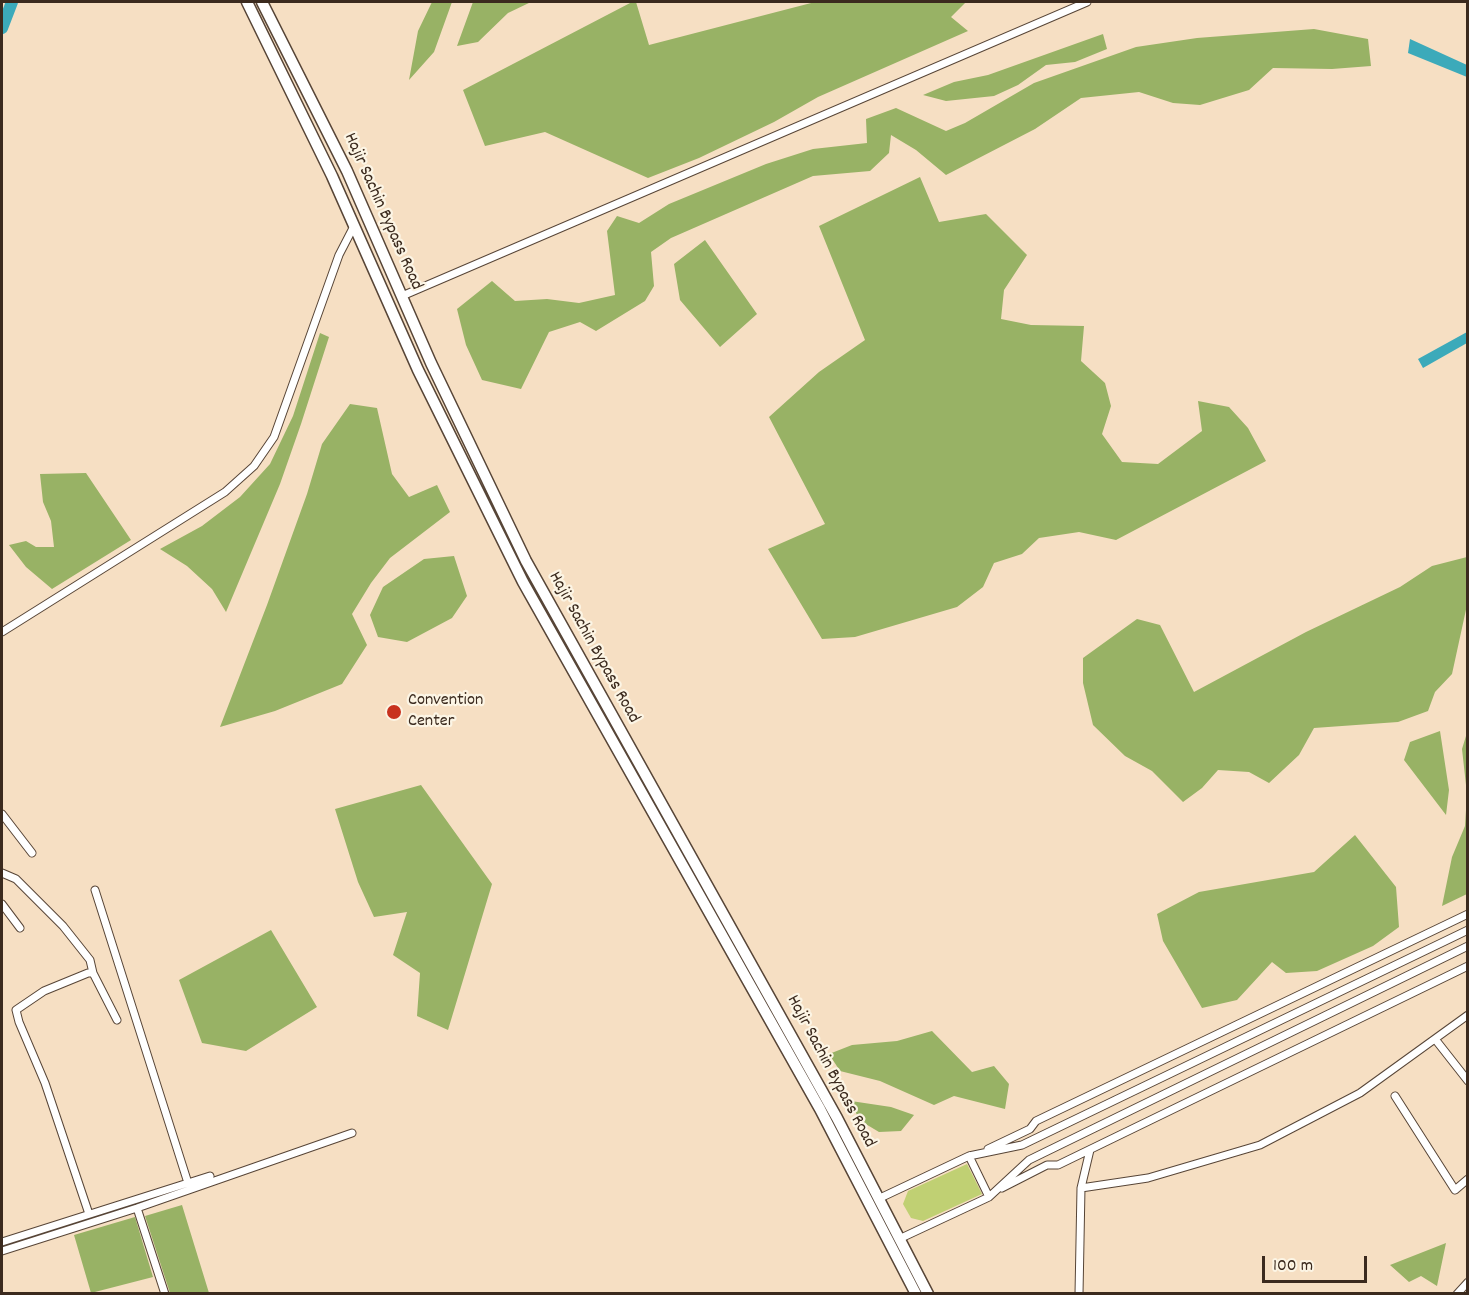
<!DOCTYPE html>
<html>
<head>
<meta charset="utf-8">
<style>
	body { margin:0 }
	#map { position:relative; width:1469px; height:1295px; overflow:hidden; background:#f6dfc3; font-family:Dekko,sans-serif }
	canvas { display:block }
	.frame { position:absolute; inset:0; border:3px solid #3b2a1e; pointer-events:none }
	.scale { position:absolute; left:1262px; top:1256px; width:105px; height:27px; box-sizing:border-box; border:3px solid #3b2a1e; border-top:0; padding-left:8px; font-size:18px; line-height:21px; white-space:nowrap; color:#3b2a1e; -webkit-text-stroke:4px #fcf5e5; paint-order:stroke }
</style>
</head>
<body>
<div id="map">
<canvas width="1469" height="1295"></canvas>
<div class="frame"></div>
<div class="scale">100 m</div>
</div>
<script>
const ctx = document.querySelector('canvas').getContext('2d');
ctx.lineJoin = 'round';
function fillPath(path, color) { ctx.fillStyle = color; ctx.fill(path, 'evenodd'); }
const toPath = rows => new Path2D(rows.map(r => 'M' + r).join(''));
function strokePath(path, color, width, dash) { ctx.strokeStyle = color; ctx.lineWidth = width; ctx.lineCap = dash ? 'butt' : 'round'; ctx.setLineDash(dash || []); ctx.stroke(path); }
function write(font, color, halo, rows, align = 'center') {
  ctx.font = font + ' Dekko,sans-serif'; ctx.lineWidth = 4.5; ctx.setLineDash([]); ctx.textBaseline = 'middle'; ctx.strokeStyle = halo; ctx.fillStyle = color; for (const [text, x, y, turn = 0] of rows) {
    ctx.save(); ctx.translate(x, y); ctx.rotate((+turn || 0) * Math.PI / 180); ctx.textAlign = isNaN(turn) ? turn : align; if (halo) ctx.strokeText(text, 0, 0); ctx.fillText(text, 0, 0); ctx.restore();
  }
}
fillPath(toPath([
	[967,1164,982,1194,923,1221,911,1218,903,1204,908,1191]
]), '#c0d073');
fillPath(toPath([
	[432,2,452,2,434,52,409,80,418,31],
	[473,2,531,2,508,13,478,42,457,46],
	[632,2,636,2,649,45,815,2,966,2,951,17,968,31,818,97,774,122,699,158,648,178,545,132,485,146,463,90],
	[1314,29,1368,39,1371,66,1332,69,1273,68,1249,90,1200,105,1173,103,1139,92,1081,98,1035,129,946,175,916,150,891,135,889,153,870,171,813,176,671,238,651,252,654,286,645,301,596,331,580,322,549,332,521,389,482,380,466,345,457,309,492,281,515,301,547,299,579,303,615,295,607,231,617,216,639,223,669,204,766,164,813,149,867,143,866,119,896,108,946,131,965,123,1034,83,1136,47,1197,38],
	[1103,34,1107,49,1075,62,1046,65,1018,85,994,96,946,101,923,95,954,82,988,75],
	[920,177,939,222,986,214,1027,255,1004,290,1001,319,1031,325,1084,326,1081,361,1105,383,1111,406,1102,434,1122,462,1158,464,1202,431,1198,401,1229,407,1248,428,1266,461,1116,540,1079,532,1039,538,1022,554,994,563,983,587,957,607,855,637,822,639,768,549,825,524,769,417,819,372,865,340,819,226],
	[705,240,757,314,720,347,680,300,674,264],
	[320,333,329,337,301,424,280,484,226,612,212,589,187,566,160,549,202,526,240,497,270,464,293,416],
	[350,404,377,408,392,474,409,497,437,485,450,512,390,558,371,583,352,614,367,645,342,684,275,711,220,727,267,605,307,494,322,444],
	[86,473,131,540,52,589,26,567,9,545,26,541,36,547,54,547,51,521,43,502,40,474],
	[454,556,467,596,452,618,407,642,378,637,370,615,383,587,424,559],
	[1467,557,1467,605,1452,674,1435,692,1428,711,1398,722,1314,728,1299,755,1269,783,1249,772,1218,770,1202,788,1183,802,1152,771,1125,756,1093,725,1083,683,1083,658,1137,619,1160,625,1194,692,1306,632,1400,587,1432,566],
	[1440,731,1449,790,1446,815,1404,760,1410,742],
	[1466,736,1468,740,1467,894,1442,906,1452,857,1465,826,1467,794,1462,749],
	[421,785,492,884,448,1030,417,1016,420,973,393,955,407,912,374,917,358,882,335,809],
	[1355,835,1396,887,1399,927,1373,946,1317,971,1286,973,1272,962,1237,1000,1202,1008,1163,941,1157,914,1199,892,1314,872],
	[271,930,317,1007,246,1051,202,1043,179,980],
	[932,1031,972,1072,994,1066,1009,1084,1005,1109,954,1096,934,1105,880,1081,840,1071,829,1054,852,1045,897,1041],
	[851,1101,891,1107,914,1115,901,1131,879,1132,859,1120],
	[182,1205,209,1293,170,1293,145,1216],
	[135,1217,153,1277,91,1293,74,1235],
	[1446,1243,1437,1286,1421,1276,1409,1282,1390,1265]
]), '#98b265');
fillPath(toPath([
	[1410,39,1467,65,1467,77,1408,53],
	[1467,332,1467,343,1423,368,1418,359]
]), '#3caaba');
strokePath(toPath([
	[2,28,12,2]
]), '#3caaba', 12);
const minor = toPath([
	[402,296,1087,2],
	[2,632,225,492,254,466,274,437,339,255,354,226],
	[2,814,32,853],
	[2,873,16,879,63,926,90,960,93,973],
	[95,890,188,1183],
	[2,904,20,928],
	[1435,1039,1468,1081],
	[1395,1096,1455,1190,1468,1179],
	[988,1149,1030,1129,1036,1121,1468,914],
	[1090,1150,1081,1188,1148,1178,1260,1145,1360,1093,1468,1015],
	[969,1156,989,1197],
	[1002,1188,1047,1165,1058,1165,1468,966],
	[878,1199,969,1156,1022,1145,1468,930],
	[137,1208,165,1294],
	[89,1214,45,1083,19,1022,16,1010,44,991,88,973,93,973,117,1020],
	[899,1239,989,1197,1029,1160,1468,946],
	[2,1242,210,1176],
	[2,1251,137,1208,352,1133],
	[1079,1294,1081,1188],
	[1457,1294,1468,1282]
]);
const highway = toPath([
	[247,2,332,176,418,370,523,582,820,1109,916,1294],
	[262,2,347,171,431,363,526,561,837,1118,928,1294]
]);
strokePath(minor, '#574537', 9);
strokePath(highway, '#574537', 13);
strokePath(minor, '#fff', 7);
strokePath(highway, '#fff', 10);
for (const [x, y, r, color] of [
	[394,712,8,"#c8321e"]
]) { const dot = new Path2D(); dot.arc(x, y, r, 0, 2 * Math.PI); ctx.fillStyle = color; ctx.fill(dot); strokePath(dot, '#fcf5e5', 2); }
write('18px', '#3b2a1e', '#fcf5e5', [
	["Hajir Sachin Bypass Road",382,212,66],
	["Hajir Sachin Bypass Road",593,648,61],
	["Hajir Sachin Bypass Road",830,1072,62]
]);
write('18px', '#3b2a1e', '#fcf5e5', [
	["Convention",408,702],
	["Center",408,723]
], 'left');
</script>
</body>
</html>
